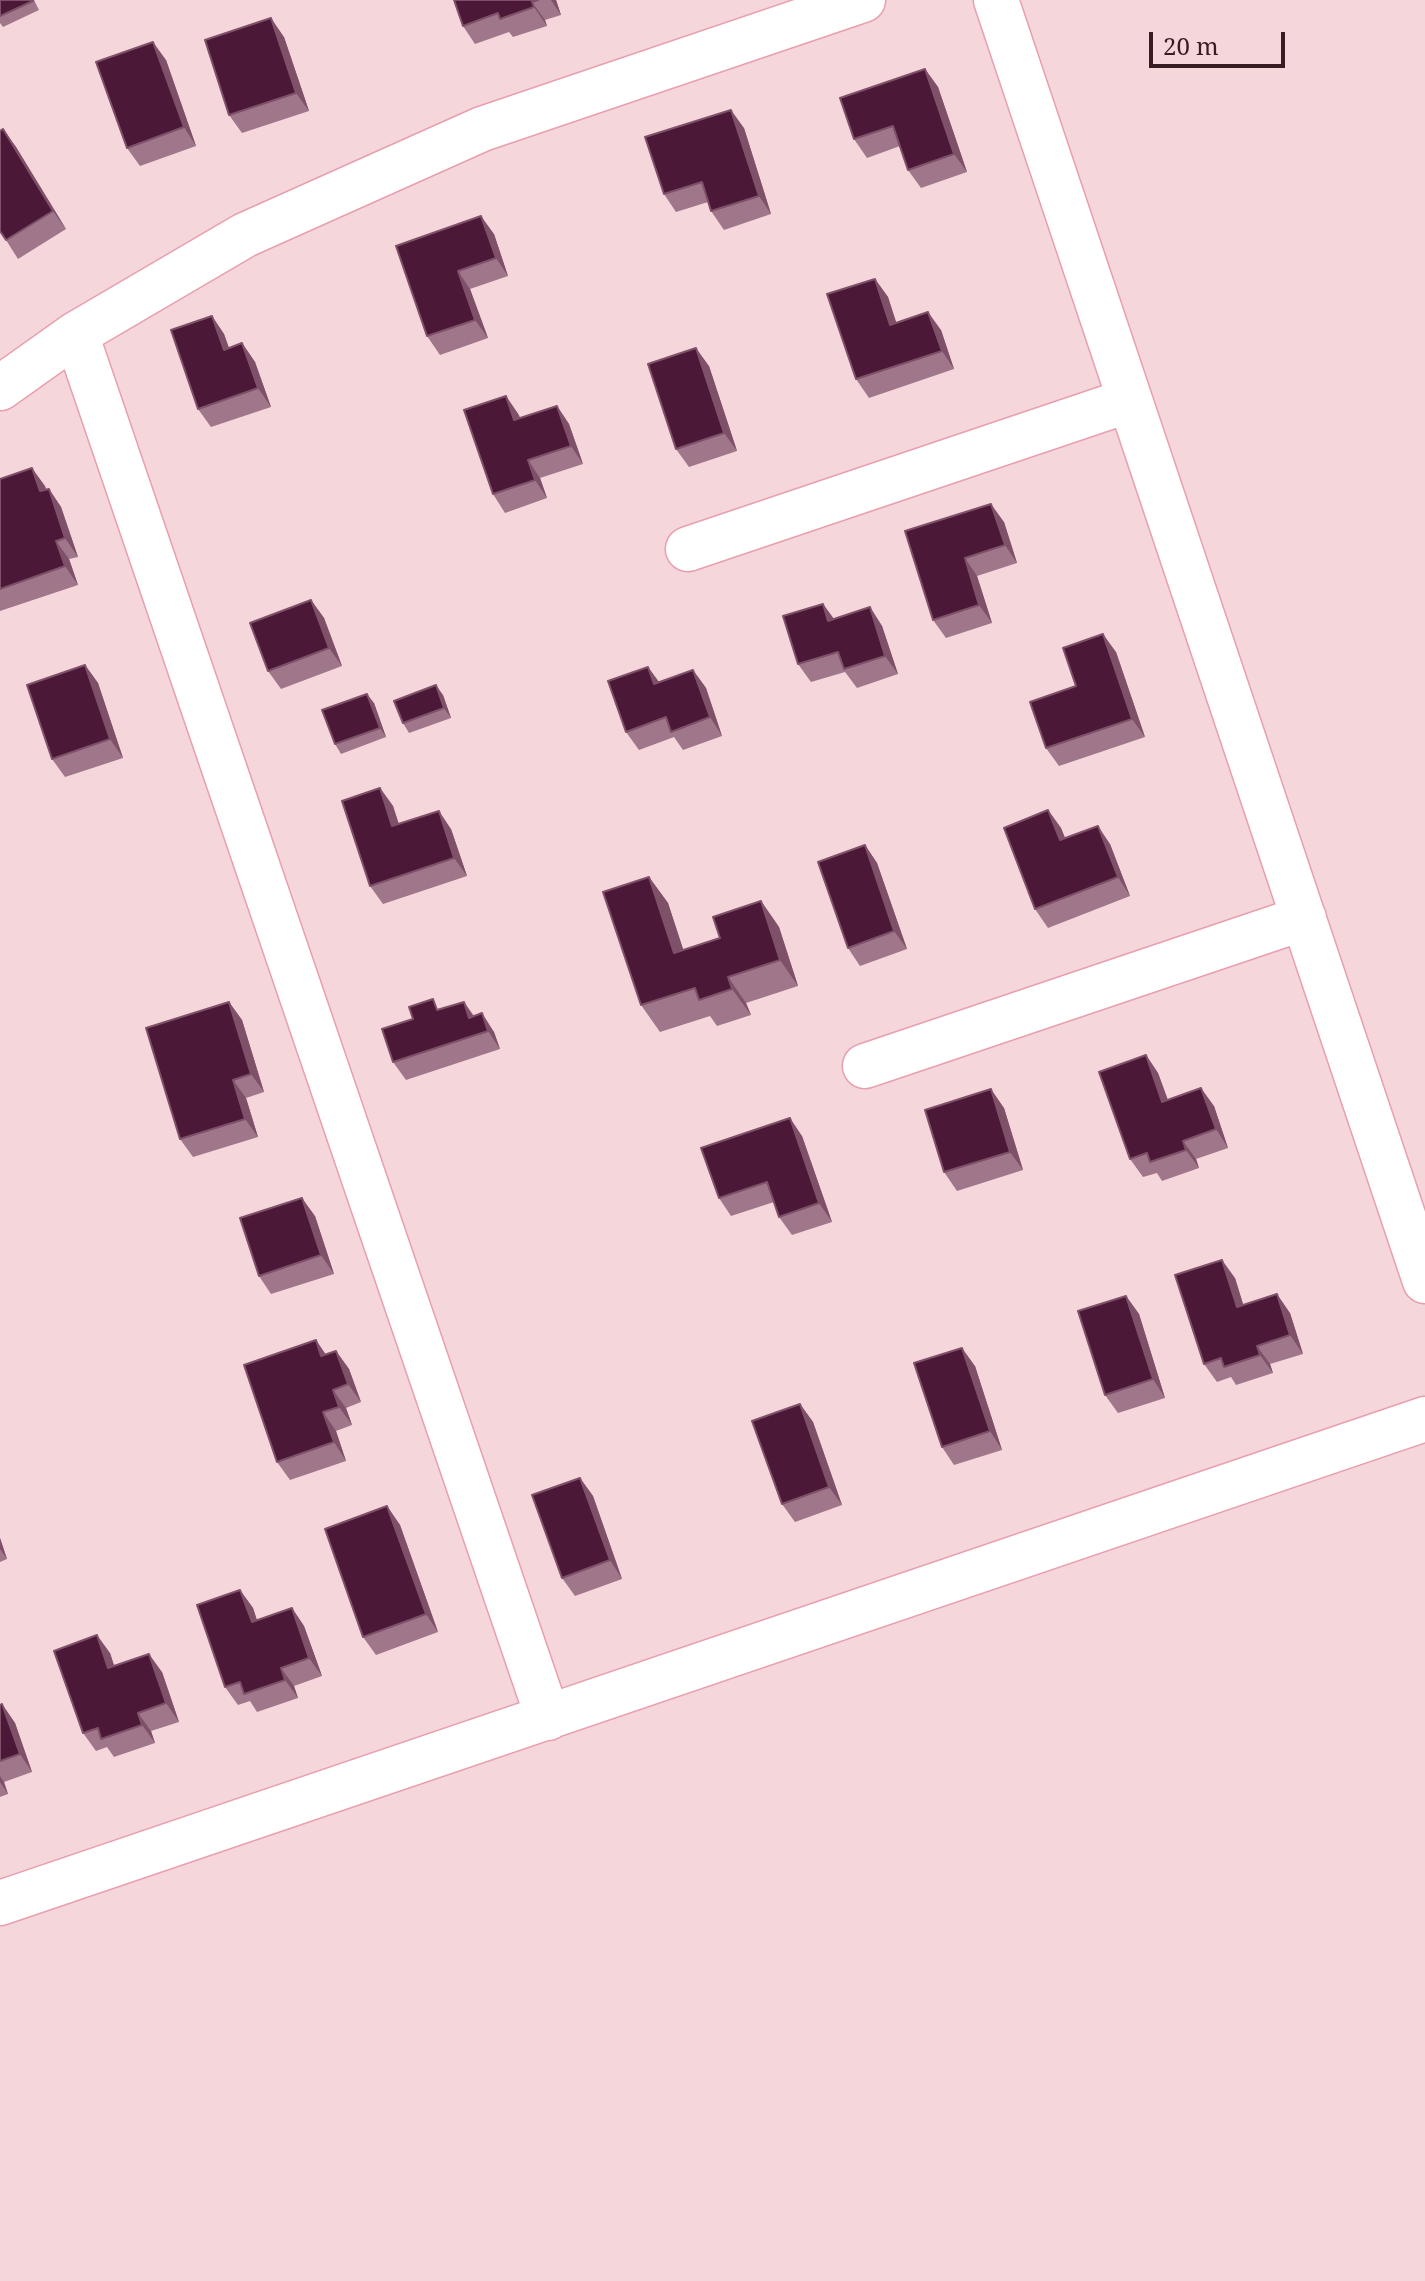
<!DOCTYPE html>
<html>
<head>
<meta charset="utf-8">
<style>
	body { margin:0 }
	#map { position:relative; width:1425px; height:2281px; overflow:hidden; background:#f5d6db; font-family:"Noto Serif",serif }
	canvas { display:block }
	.scale { position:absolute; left:1149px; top:32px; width:136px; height:36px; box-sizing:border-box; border:4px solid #381c23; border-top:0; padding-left:10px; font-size:24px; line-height:28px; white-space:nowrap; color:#381c23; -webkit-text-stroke:6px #f5d6db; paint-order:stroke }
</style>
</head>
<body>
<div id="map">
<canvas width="1425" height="2281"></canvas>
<div class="scale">20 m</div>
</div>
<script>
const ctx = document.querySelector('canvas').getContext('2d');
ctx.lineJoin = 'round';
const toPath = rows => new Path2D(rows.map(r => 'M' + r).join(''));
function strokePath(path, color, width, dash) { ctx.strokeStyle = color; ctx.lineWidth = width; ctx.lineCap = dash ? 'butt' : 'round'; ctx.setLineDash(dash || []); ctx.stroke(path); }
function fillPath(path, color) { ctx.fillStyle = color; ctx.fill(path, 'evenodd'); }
const minor = toPath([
	[996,0,1425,1281],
	[76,334,548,1718],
	[0,388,76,334,245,235,482,129,863,0],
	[688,549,1130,400],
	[865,1066,1304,918],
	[0,1903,1425,1419]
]);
strokePath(minor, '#e89fae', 47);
strokePath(minor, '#fff', 44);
fillPath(toPath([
	[0,0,34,0,39,10,3,27,0,23],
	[454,0,556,0,561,15,545,20,547,26,513,37,509,32,475,44,463,26],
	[284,37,309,111,242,133,229,115],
	[166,60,196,146,140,166,127,148],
	[925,69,938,87,967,172,921,188,908,170,900,146,867,158,854,139],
	[744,128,771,214,724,230,711,211,708,202,676,212,664,194],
	[3,129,16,147,66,229,18,259,6,240],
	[494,234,508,276,470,289,488,338,440,355,427,336,396,246],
	[875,279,888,297,896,323,941,330,954,369,869,398,856,379],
	[212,316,224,334,229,348,242,343,255,362,271,407,211,427,198,409],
	[709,366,737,451,689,467,676,449],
	[506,396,520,418,557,406,569,424,583,464,540,478,547,498,505,513,493,494],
	[0,479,45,486,46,490,49,489,61,507,78,557,69,559,78,585,0,611],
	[1004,522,1017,563,977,576,992,623,946,638,933,620,905,531],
	[311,600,324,618,342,666,281,689,268,671],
	[823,604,834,619,870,607,882,626,898,674,857,688,845,672,811,682,798,664],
	[1116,652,1145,737,1059,766,1046,748,1076,686],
	[85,665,98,683,123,758,65,777,52,759],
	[648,667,659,682,693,670,706,688,722,736,683,750,674,737,639,750,626,732],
	[443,695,451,718,409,733,403,723],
	[374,703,386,737,341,754,335,744],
	[380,788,393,806,399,824,451,829,467,876,383,904,370,886],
	[1048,810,1061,828,1065,838,1110,844,1130,896,1048,928,1035,909],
	[865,845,877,863,907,949,860,966,848,948],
	[649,877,668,903,683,950,720,938,761,901,779,927,798,986,746,1003,751,1015,717,1026,710,1016,660,1032,641,1005],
	[229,1002,242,1020,264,1092,246,1098,258,1137,193,1157,180,1139],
	[464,1002,474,1016,494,1032,500,1049,406,1080,393,1062,441,1009],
	[1146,1055,1158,1073,1168,1100,1214,1106,1228,1148,1196,1159,1199,1168,1162,1181,1157,1173,1143,1177,1130,1159],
	[1004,1108,1023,1170,957,1191,944,1172],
	[802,1136,832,1222,792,1235,779,1217,774,1202,731,1216,719,1198],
	[315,1216,334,1274,271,1294,259,1276],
	[1235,1278,1243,1305,1290,1313,1303,1354,1270,1364,1273,1373,1236,1385,1231,1377,1217,1382,1204,1364],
	[1126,1296,1139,1314,1165,1398,1118,1413,1105,1395],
	[316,1340,326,1355,336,1351,349,1369,361,1402,346,1408,352,1425,336,1431,346,1461,290,1480,277,1462],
	[975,1366,1002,1450,954,1465,942,1447],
	[800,1404,813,1422,842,1505,795,1522,782,1504],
	[580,1478,593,1496,622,1579,575,1596,562,1578],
	[387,1506,400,1525,438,1632,376,1655,363,1637],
	[0,1538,7,1559,0,1562],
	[240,1590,253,1608,257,1621,292,1608,304,1626,322,1676,294,1686,298,1698,257,1712,250,1701,238,1705,225,1687],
	[110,1653,114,1666,162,1672,179,1722,151,1731,155,1743,114,1757,107,1747,96,1751,83,1733],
	[2,1704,15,1723,32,1772,4,1782,8,1794,0,1797,0,1705]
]), '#a0778a');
fillPath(toPath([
	[551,0,556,0,561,15],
	[532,2,545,20,547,26,534,7],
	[271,18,284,37,309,111,296,93],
	[153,42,166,60,196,146,184,127],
	[925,69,938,87,967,172,954,154],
	[731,110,744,128,771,214,759,196],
	[3,129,16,147,66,229,53,211],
	[481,216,494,234,508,276,496,258],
	[458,271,470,289,488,338,475,320],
	[875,279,888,297,903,343,890,325],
	[928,312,941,330,954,369,942,351],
	[212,316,224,334,236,368,224,350],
	[242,343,255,362,271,407,258,388],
	[696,348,709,366,737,451,724,433],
	[506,396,519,415,527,439,514,420],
	[557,406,569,424,583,464,571,446],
	[528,460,540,478,547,498,535,480],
	[32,468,45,486,52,510,40,491],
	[49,489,61,507,78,557,65,538],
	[991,504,1004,522,1017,563,1005,545],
	[56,541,69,559,78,585,65,566],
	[965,558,977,576,992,623,979,605],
	[311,600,324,618,342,666,329,648],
	[823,604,836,622,828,621],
	[870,607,882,626,898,674,885,656],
	[1103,634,1116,652,1145,737,1132,719],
	[85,665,98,683,123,758,110,739],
	[648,667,661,685,654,684],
	[693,670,706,688,722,736,710,717],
	[436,685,443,695,451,718,444,708],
	[367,694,374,703,386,737,380,728],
	[380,788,393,806,405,844,392,826],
	[1048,810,1061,828,1073,858,1060,840],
	[439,811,451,829,467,876,454,858],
	[1098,826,1110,844,1130,896,1118,877],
	[865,845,877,863,907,949,894,931],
	[649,877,668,903,693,979,674,953],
	[761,901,779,927,798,986,780,960],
	[728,977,746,1003,751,1015,732,989],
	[229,1002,242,1020,264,1092,251,1074],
	[464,1002,476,1020,482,1036,469,1018],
	[482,1013,494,1032,500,1049,488,1031],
	[1146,1055,1158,1073,1175,1120,1162,1102],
	[233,1080,246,1098,258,1137,245,1119],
	[1201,1088,1214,1106,1228,1148,1216,1129],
	[991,1089,1004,1108,1023,1170,1010,1152],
	[790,1118,802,1136,832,1222,819,1203],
	[1183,1141,1196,1159,1199,1168,1186,1150],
	[302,1198,315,1216,334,1274,321,1255],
	[1222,1260,1235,1278,1250,1326,1237,1307],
	[1277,1294,1290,1313,1303,1354,1290,1335],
	[1126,1296,1139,1314,1165,1398,1153,1379],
	[316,1340,328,1358,321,1356],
	[1257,1346,1270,1364,1273,1373,1260,1355],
	[962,1348,975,1366,1002,1450,990,1431],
	[336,1351,349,1369,361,1402,348,1384],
	[333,1390,346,1408,352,1425,339,1407],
	[800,1404,813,1422,842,1505,829,1487],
	[323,1412,336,1431,346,1461,334,1442],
	[580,1478,593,1496,622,1579,610,1560],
	[387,1506,400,1525,438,1632,426,1614],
	[0,1538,7,1559,0,1549],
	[240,1590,253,1608,264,1641,252,1622],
	[292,1608,304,1626,322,1676,309,1658],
	[97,1635,110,1653,121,1686,108,1668],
	[149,1654,162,1672,179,1722,166,1703],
	[281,1668,294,1686,298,1698,285,1680],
	[2,1704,15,1723,32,1772,20,1754],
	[138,1713,151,1731,155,1743,142,1725],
	[0,1776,4,1782,8,1794,0,1782]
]), '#7f5169');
const building = toPath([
	[0,0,32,0,33,1,0,16,0,0],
	[454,0,538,0,532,2,534,7,500,19,498,13,463,26,454,0],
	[271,18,296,93,229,115,205,40,271,18],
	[153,42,184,127,127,148,96,62,153,42],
	[925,69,954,154,908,170,893,126,854,139,840,98,925,69],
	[731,110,759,196,711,211,702,182,664,194,645,137,731,110],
	[3,129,53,211,6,240,0,231,0,131,3,129],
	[481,216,496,258,458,271,475,320,427,336,396,246,481,216],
	[875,279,890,325,928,312,942,351,856,379,827,294,875,279],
	[212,316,224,350,242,343,258,388,198,409,171,330,212,316],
	[696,348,724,433,676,449,648,364,696,348],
	[506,396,514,420,557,406,571,446,528,460,535,480,493,494,464,410,506,396],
	[32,468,40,491,49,489,65,538,56,541,65,566,0,589,0,479,32,468],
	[991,504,1005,545,965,558,979,605,933,620,905,531,991,504],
	[311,600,329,648,268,671,250,623,311,600],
	[823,604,828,621,870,607,885,656,844,669,838,652,798,664,783,616,823,604],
	[1103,634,1132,719,1046,748,1030,702,1076,686,1063,648,1103,634],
	[85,665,110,739,52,759,27,685,85,665],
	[648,667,654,684,693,670,710,717,671,732,666,717,626,732,608,681,648,667],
	[436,685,444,708,403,723,394,701,436,685],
	[367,694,380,728,335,744,322,710,367,694],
	[380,788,392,826,439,811,454,858,370,886,342,801,380,788],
	[1048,810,1060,840,1098,826,1118,877,1035,909,1004,828,1048,810],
	[865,845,894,931,848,948,818,862,865,845],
	[649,877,674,953,720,938,713,917,761,901,780,960,728,977,732,989,699,1000,695,988,641,1005,603,892,649,877],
	[433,999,437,1010,464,1002,469,1018,482,1013,488,1031,393,1062,382,1029,413,1019,409,1007,433,999],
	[229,1002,251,1074,233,1080,245,1119,180,1139,146,1028,229,1002],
	[1146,1055,1162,1102,1201,1088,1216,1129,1183,1141,1186,1150,1150,1162,1147,1153,1130,1159,1099,1072,1146,1055],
	[991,1089,1010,1152,944,1172,925,1110,991,1089],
	[790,1118,819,1203,779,1217,767,1182,719,1198,701,1148,790,1118],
	[302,1198,321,1255,259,1276,240,1218,302,1198],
	[1222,1260,1237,1307,1277,1294,1290,1335,1257,1346,1260,1355,1224,1367,1221,1358,1204,1364,1175,1275,1222,1260],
	[1126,1296,1153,1379,1105,1395,1078,1311,1126,1296],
	[316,1340,321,1356,336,1351,348,1384,333,1390,339,1407,323,1412,334,1442,277,1462,244,1365,316,1340],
	[962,1348,990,1431,942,1447,914,1363,962,1348],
	[800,1404,829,1487,782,1504,752,1421,800,1404],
	[580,1478,610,1560,562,1578,532,1495,580,1478],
	[387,1506,426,1614,363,1637,325,1529,387,1506],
	[240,1590,252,1622,292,1608,309,1658,281,1668,285,1680,244,1694,240,1682,225,1687,197,1605,240,1590],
	[97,1635,108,1668,149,1654,166,1703,138,1713,142,1725,101,1739,98,1728,83,1733,54,1651,97,1635],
	[2,1704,20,1754,0,1761,0,1705,2,1704]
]);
fillPath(building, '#4c1838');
strokePath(building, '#7f5169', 2);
</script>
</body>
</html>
